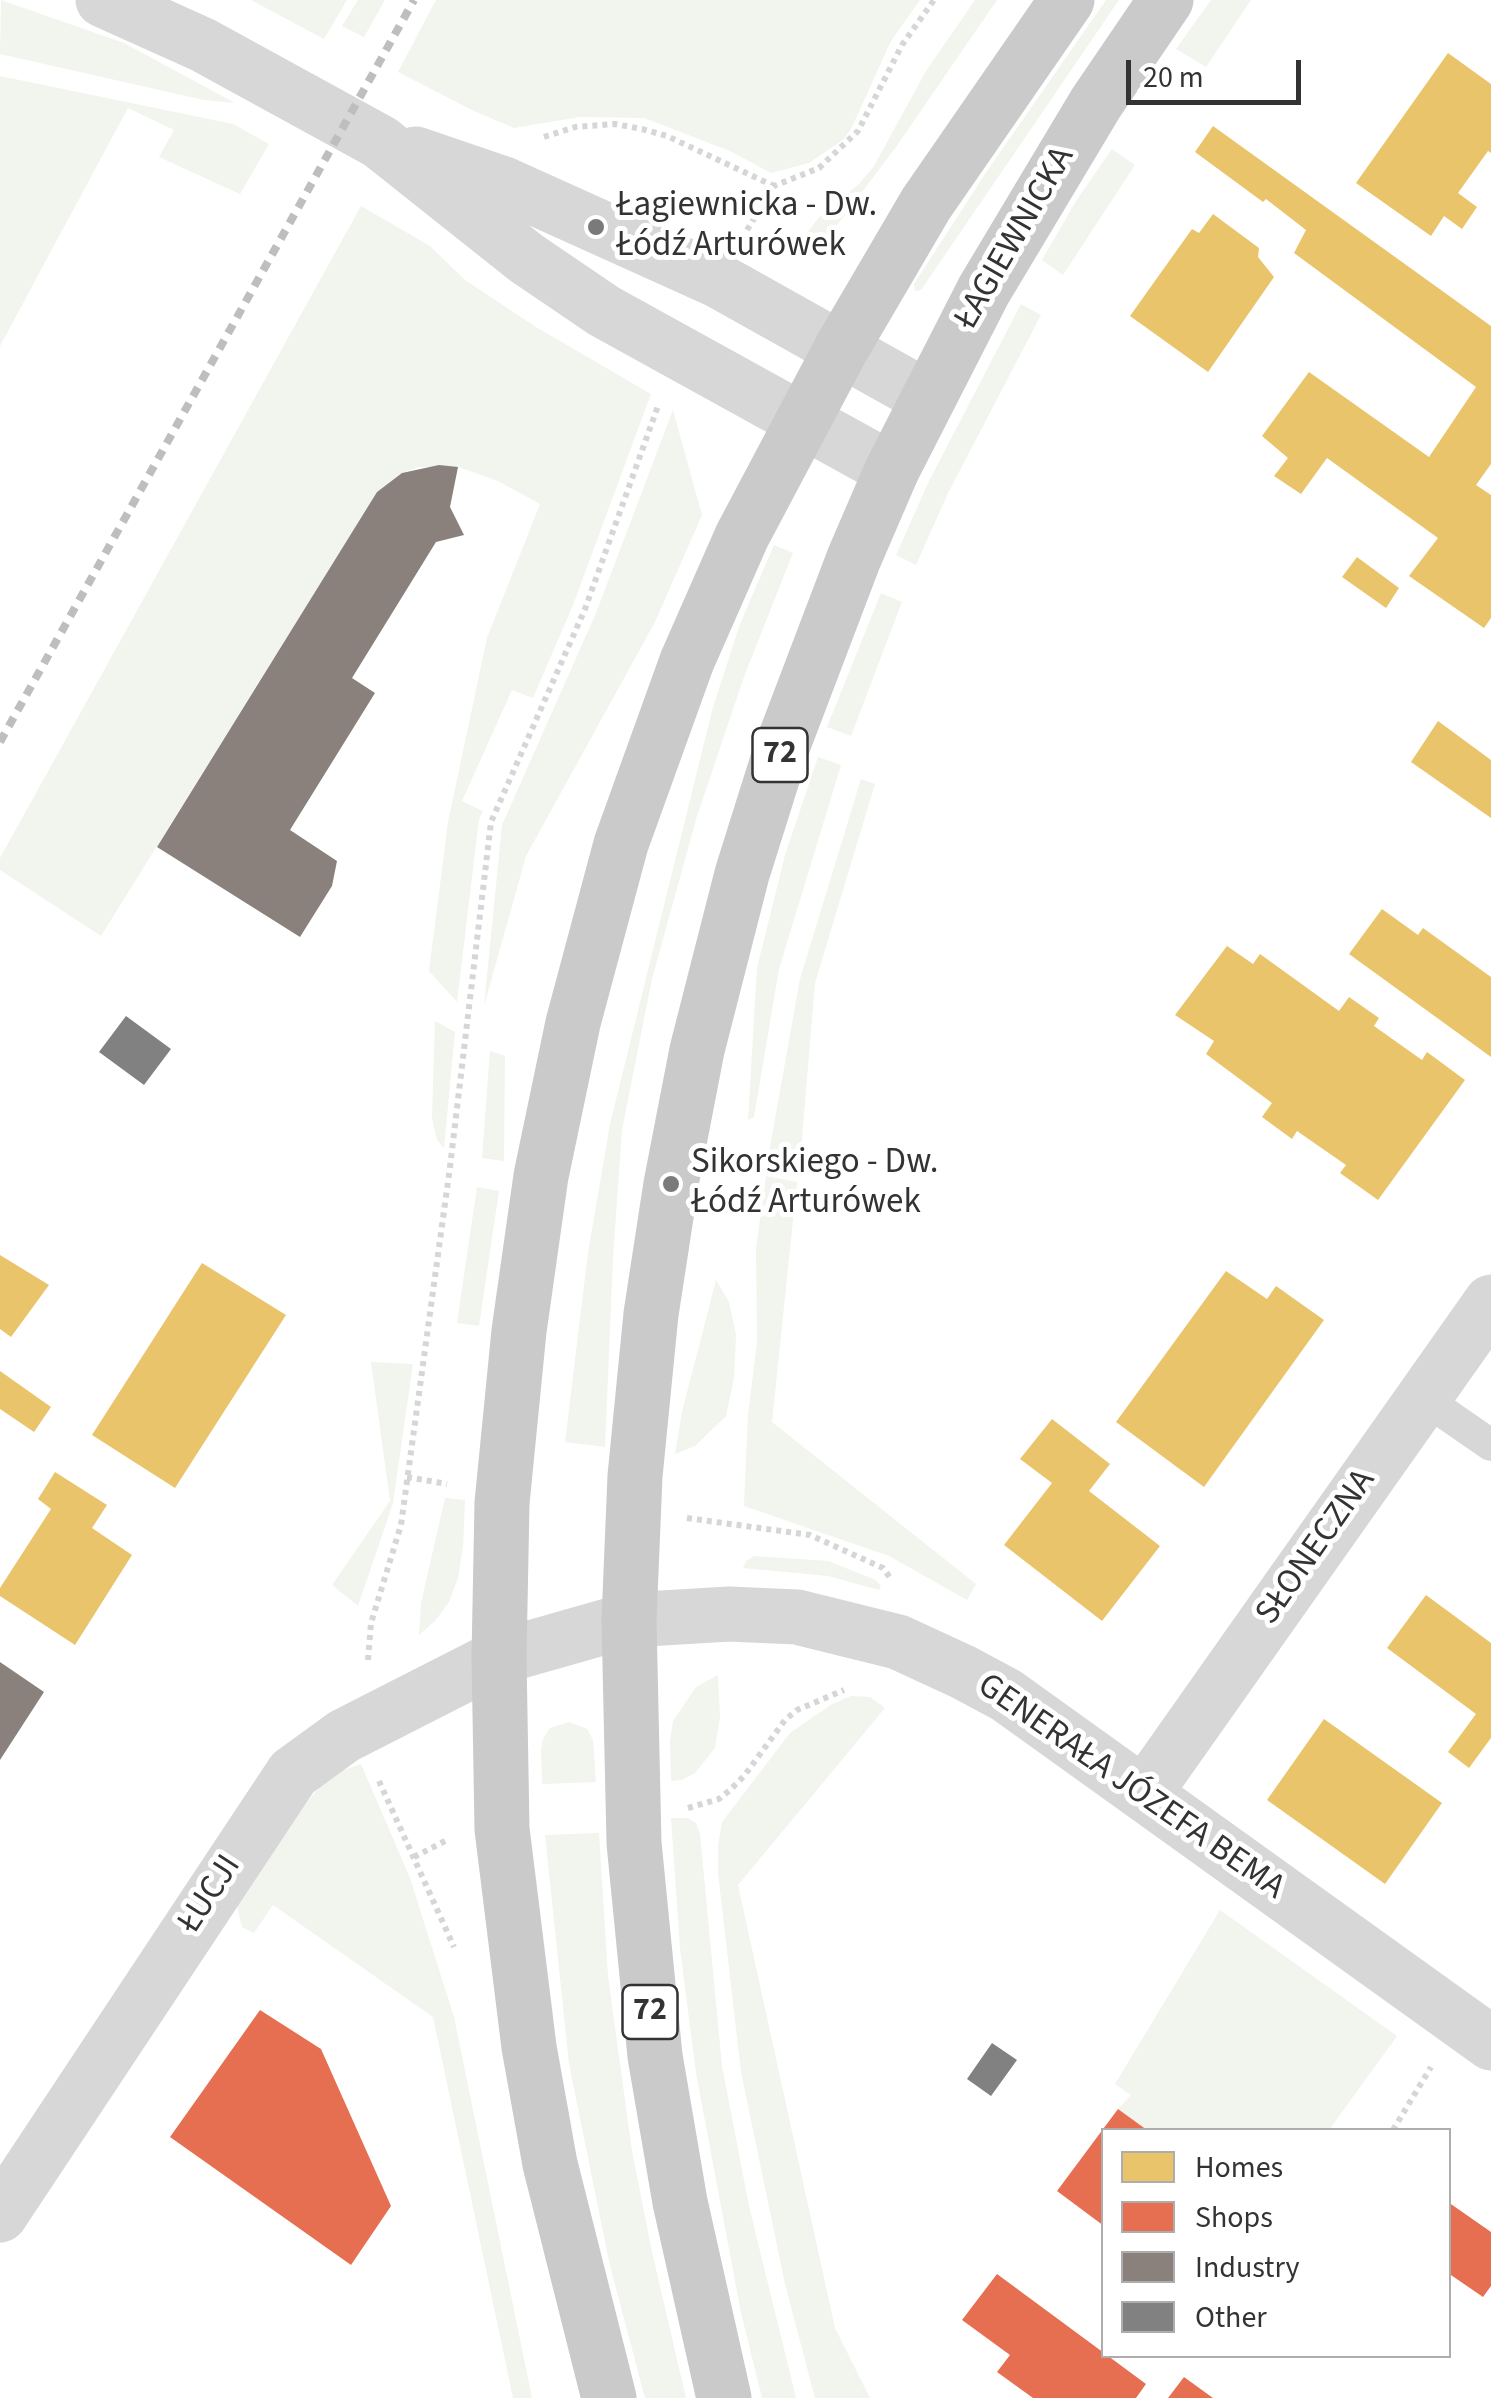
<!DOCTYPE html>
<html>
<head>
<meta charset="utf-8">
<style>
	body { margin:0 }
	#map { position:relative; width:1491px; height:2398px; overflow:hidden; background:#fff; font-family:"Source Sans 3",sans-serif }
	canvas { display:block }
	.legend { position:absolute; left:1101px; top:2128px; width:350px; height:230px; box-sizing:border-box; background:#fff; border:2px solid #adadad; margin:0; padding:12px 18px; list-style:none; font-size:30px; color:#333 }
	.legend li { display:flex; align-items:center; gap:20px; height:50px }
	.legend b { width:50px; border:2px solid #adadad }
	.scale { position:absolute; left:1126px; top:60px; width:175px; height:45px; box-sizing:border-box; border:5px solid #333; border-top:0; padding-left:12px; font-size:30px; line-height:35px; white-space:nowrap; color:#333; -webkit-text-stroke:8px #fff; paint-order:stroke }
</style>
</head>
<body>
<div id="map">
<canvas width="1491" height="2398"></canvas>
<ul class="legend">
<li><b style="height:28px;background:#e9c46a"></b>Homes</li>
<li><b style="height:28px;background:#e76f51"></b>Shops</li>
<li><b style="height:28px;background:#8a817c"></b>Industry</li>
<li><b style="height:28px;background:#818181"></b>Other</li>
</ul>
<div class="scale">20 m</div>
</div>
<script>
const ctx = document.querySelector('canvas').getContext('2d');
ctx.lineJoin = 'round';
function fillPath(path, color) { ctx.fillStyle = color; ctx.fill(path, 'evenodd'); }
const toPath = rows => new Path2D(rows.map(r => 'M' + r).join(''));
function strokePath(path, color, width, dash) { ctx.strokeStyle = color; ctx.lineWidth = width; ctx.lineCap = dash ? 'butt' : 'round'; ctx.setLineDash(dash || []); ctx.stroke(path); }
function write(font, color, halo, rows, align = 'center') {
  ctx.font = font + ' "Source Sans 3",sans-serif'; ctx.lineWidth = 10; ctx.setLineDash([]); ctx.textBaseline = 'middle'; ctx.strokeStyle = halo; ctx.fillStyle = color; for (const [text, x, y, turn = 0] of rows) {
    ctx.save(); ctx.translate(x, y); ctx.rotate((+turn || 0) * Math.PI / 180); ctx.textAlign = isNaN(turn) ? turn : align; if (halo) ctx.strokeText(text, 0, 0); ctx.fillText(text, 0, 0); ctx.restore();
  }
}
fillPath(toPath([
	[1,0,124,43,235,103,204,100,0,54],
	[251,0,347,0,324,39],
	[358,0,385,0,364,37,342,26],
	[436,0,920,0,891,41,852,127,844,139,809,163,771,173,730,151,644,118,580,117,514,128,474,111,398,72],
	[975,0,997,0,896,147,838,224,825,239,792,254,819,217,859,184,874,166,926,71],
	[1106,0,1119,0,921,290,915,291,914,284,985,174],
	[1211,0,1251,0,1206,67,1176,49],
	[0,76,233,124,269,144,240,194,159,157,174,130,128,108,0,346],
	[1112,149,1135,165,1063,275,1042,260,1076,201],
	[361,206,430,246,465,280,536,327,651,394,573,605,533,698,512,690,462,801,483,811,479,819,457,1002,429,971,448,822,487,638,540,504,498,481,458,467,419,467,402,473,377,492,101,936,0,870,0,858],
	[1021,304,1041,315,948,493,916,565,896,555,929,481],
	[673,410,702,515,655,622,526,856,484,1006,502,825,596,613],
	[774,545,793,553,745,674,697,816,652,979,622,1130,613,1257,605,1447,565,1442,588,1253,610,1124,713,707,740,624],
	[881,593,902,602,851,736,827,727],
	[818,757,841,765,779,969,754,1117,748,1120,757,968,785,855],
	[861,779,875,784,815,983,800,1162,768,1158,800,979],
	[435,1021,455,1032,444,1148,437,1140,432,1118],
	[490,1051,505,1056,504,1161,482,1158],
	[766,1176,797,1182,772,1422,976,1584,967,1600,889,1556,744,1506,748,1415,757,1343,756,1248],
	[477,1187,499,1191,479,1326,457,1323],
	[716,1280,729,1302,736,1335,734,1378,726,1416,695,1446,675,1454,682,1412],
	[371,1362,413,1364,393,1503,358,1606,332,1585,390,1501],
	[445,1498,465,1500,463,1547,458,1578,449,1602,435,1621,419,1635,421,1603],
	[754,1556,828,1561,876,1580,881,1586,879,1590,828,1576,743,1568,746,1561],
	[718,1675,720,1717,715,1748,695,1773,682,1780,671,1781,670,1741,673,1721,696,1687],
	[851,1696,870,1697,885,1708,738,1885,835,2328,870,2398,815,2398,785,2284,741,2072,718,1873,718,1846,722,1822,790,1733,832,1704],
	[569,1722,587,1729,593,1740,596,1782,542,1784,541,1749,543,1739,550,1728],
	[361,1764,410,1878,454,2017,532,2398,513,2398,433,2017,273,1905,254,1933,242,1927,237,1906,300,1810,321,1785,339,1772],
	[671,1818,688,1818,696,1823,700,1834,722,2066,749,2206,796,2398,762,2398,741,2313,696,2073,680,1949],
	[599,1833,608,1976,632,2151,652,2252,686,2398,645,2398,610,2266,569,2064,545,1835],
	[1220,1910,1397,2036,1329,2130,1147,2130,1118,2109,1131,2095,1115,2084]
]), '#f1f5ed');
fillPath(toPath([
	[1448,53,1491,84,1491,153,1488,151,1458,193,1477,207,1462,229,1444,216,1431,236,1356,183],
	[1213,126,1491,326,1491,464,1476,485,1491,495,1491,618,1484,628,1409,576,1438,538,1327,458,1301,494,1274,476,1288,458,1262,436,1309,372,1429,457,1476,387,1294,253,1306,230,1266,199,1263,202,1195,152],
	[1213,214,1259,248,1258,257,1274,277,1208,372,1130,316,1192,229,1199,233],
	[1357,557,1399,588,1386,608,1342,577],
	[1438,721,1491,760,1491,818,1411,762],
	[1382,909,1418,935,1423,928,1491,977,1491,1057,1349,954],
	[1227,946,1253,964,1260,954,1339,1011,1349,997,1379,1018,1374,1026,1422,1060,1427,1052,1465,1080,1378,1200,1340,1173,1346,1165,1297,1131,1292,1139,1262,1117,1272,1103,1206,1054,1214,1041,1175,1015],
	[0,1255,49,1285,11,1337,0,1329],
	[202,1263,286,1315,175,1488,92,1435],
	[1226,1271,1267,1299,1276,1286,1324,1320,1204,1487,1116,1422],
	[0,1371,51,1407,34,1432,0,1409],
	[1052,1419,1110,1464,1089,1491,1160,1546,1102,1621,1004,1545,1052,1483,1020,1459],
	[55,1472,107,1505,92,1528,132,1555,75,1645,0,1596,0,1588,51,1509,38,1499],
	[1426,1595,1491,1643,1491,1738,1469,1768,1448,1752,1476,1714,1387,1648],
	[1324,1719,1442,1803,1385,1884,1267,1800]
]), '#e9c46a');
fillPath(toPath([
	[260,2010,321,2049,391,2206,351,2265,170,2137],
	[1118,2109,1147,2130,1104,2130,1104,2226,1057,2191],
	[1448,2202,1491,2232,1491,2286,1483,2297,1448,2273],
	[997,2274,1146,2384,1136,2398,1033,2398,997,2372,1010,2355,962,2320],
	[1184,2377,1213,2398,1168,2398]
]), '#e76f51');
fillPath(toPath([
	[439,465,458,467,450,507,464,535,436,542,352,678,375,693,290,830,337,861,332,886,300,937,157,847,377,492,402,473],
	[0,1662,44,1692,0,1760]
]), '#8a817c');
fillPath(toPath([
	[126,1016,171,1049,144,1085,99,1052],
	[992,2043,1017,2060,991,2096,967,2079]
]), '#818181');
strokePath(toPath([
	[544,137,575,127,615,124,642,129,667,136,774,186],
	[747,230,774,186,819,168,858,131,902,45,934,0],
	[407,1477,447,1484],
	[687,1518,810,1535,883,1568,891,1579],
	[368,1660,371,1623,401,1525,450,1167,491,822,585,609,658,406],
	[379,1781,454,1947],
	[688,1808,719,1799,730,1790,744,1776,785,1720,797,1710,844,1690],
	[414,1857,449,1839],
	[1393,2130,1431,2067]
]), '#d6d6d6', 6, [5, 5]);
strokePath(toPath([
	[1423,1398,1491,1445]
]), '#d7d7d7', 32);
strokePath(toPath([
	[1144,1794,1491,1302],
	[0,2215,293,1773,344,1736,499,1657,629,1620,729,1614,797,1617,898,1642,963,1672,1006,1695,1491,2043]
]), '#d7d7d7', 55);
strokePath(toPath([
	[103,0,203,45,380,142,526,258,604,311,892,470],
	[416,154,504,184,719,281,928,398]
]), '#d7d7d7', 55);
strokePath(toPath([
	[609,2398,550,2164,529,2047,502,1829,499,1657,502,1503,519,1331,541,1176,573,1023,621,844,687,661,742,536,841,349,926,204,1067,0],
	[724,2398,680,2202,655,2056,634,1843,629,1620,635,1476,651,1314,671,1184,697,1050,742,874,781,750,854,558,892,470,984,290,1096,103,1166,0]
]), '#cacaca', 55);
strokePath(toPath([
	[0,742,414,0]
]), '#bebebe', 8, [10, 8]);
for (const [x, y, r, color] of [
	[596,227,10,"#7a7a7a"],
	[671,1184,10,"#7a7a7a"]
]) { const dot = new Path2D(); dot.arc(x, y, r, 0, 2 * Math.PI); ctx.fillStyle = color; ctx.fill(dot); strokePath(dot, '#fff', 4); }
for (const [x, y, w] of [
	[780,755,55],
	[650,2012,55]
]) { const box = new Path2D(); box.roundRect(x - w / 2, y - 27, w, 54, 8); ctx.fillStyle = '#fff'; ctx.fill(box); strokePath(box, '#333', 2.5); }
write('bold 32px', '#333', null, [
	["72",780,755],
	["72",650,2012]
]);
write('35px', '#333', '#fff', [
	["Łagiewnicka - Dw.",616,207],
	["Łódź Arturówek",616,247],
	["Sikorskiego - Dw.",691,1164],
	["Łódź Arturówek",691,1204]
], 'left');
write('35px', '#333', '#fff', [
	["ŁAGIEWNICKA",1016,239,-60],
	["SŁONECZNA",1317,1548,-55],
	["GENERAŁA JÓZEFA BEMA",1130,1788,35],
	["ŁUCJI",211,1895,-57]
]);
</script>
</body>
</html>
